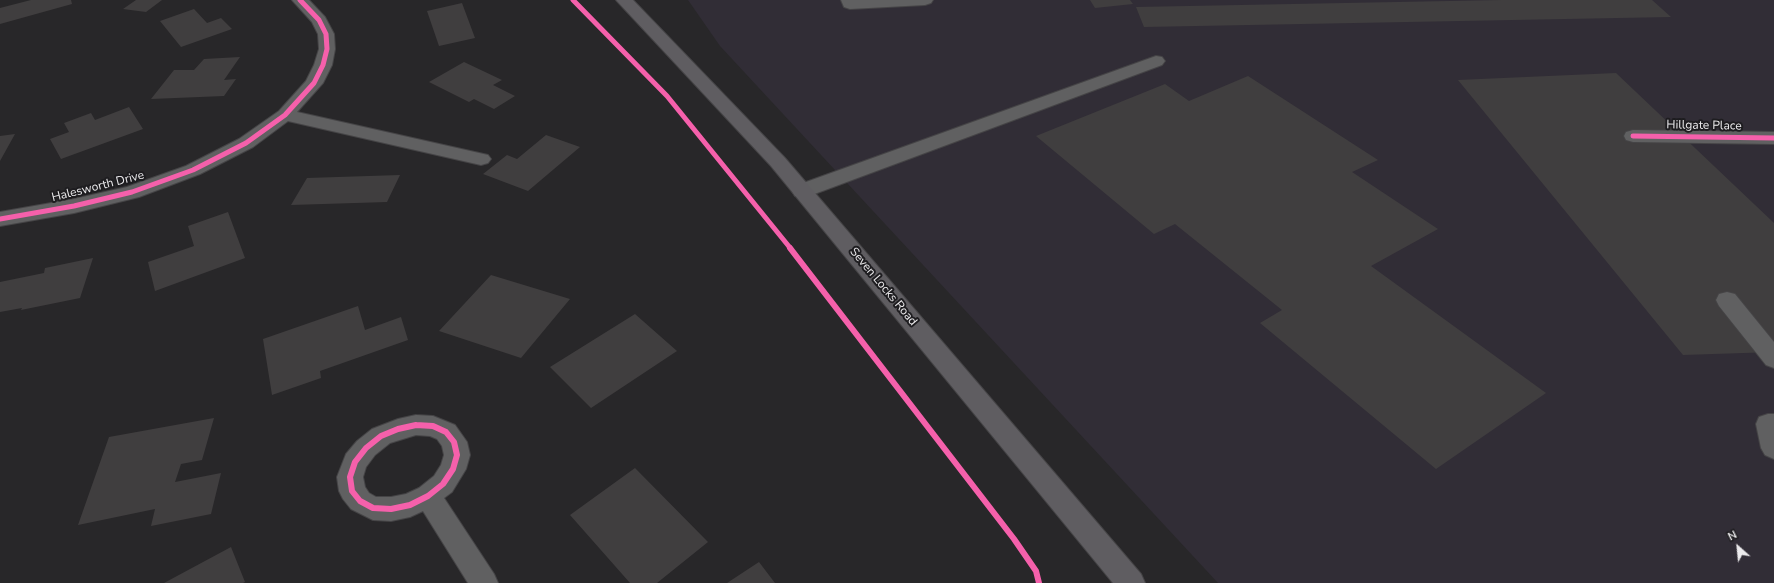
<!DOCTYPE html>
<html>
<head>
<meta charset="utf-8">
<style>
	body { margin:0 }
	#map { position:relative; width:1774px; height:583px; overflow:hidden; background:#282729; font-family:"Nunito Sans",sans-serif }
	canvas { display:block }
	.north { position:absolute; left:1718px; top:527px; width:40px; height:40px; -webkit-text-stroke:3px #1e1d20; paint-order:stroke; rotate:333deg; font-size:11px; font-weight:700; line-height:16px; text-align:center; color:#ecebed }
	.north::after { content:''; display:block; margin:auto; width:14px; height:18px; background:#ecebed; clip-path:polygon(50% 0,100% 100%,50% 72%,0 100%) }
</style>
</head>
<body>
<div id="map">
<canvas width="1774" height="583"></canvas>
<div class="north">N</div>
</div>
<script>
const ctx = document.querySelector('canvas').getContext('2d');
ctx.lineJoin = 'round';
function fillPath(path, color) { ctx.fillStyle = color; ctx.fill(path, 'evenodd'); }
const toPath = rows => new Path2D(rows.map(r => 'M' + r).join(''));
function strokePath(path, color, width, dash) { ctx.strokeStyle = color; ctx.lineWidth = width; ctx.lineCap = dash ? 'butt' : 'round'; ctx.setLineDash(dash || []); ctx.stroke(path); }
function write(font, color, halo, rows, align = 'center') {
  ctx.font = font + ' "Nunito Sans",sans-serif'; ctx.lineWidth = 4; ctx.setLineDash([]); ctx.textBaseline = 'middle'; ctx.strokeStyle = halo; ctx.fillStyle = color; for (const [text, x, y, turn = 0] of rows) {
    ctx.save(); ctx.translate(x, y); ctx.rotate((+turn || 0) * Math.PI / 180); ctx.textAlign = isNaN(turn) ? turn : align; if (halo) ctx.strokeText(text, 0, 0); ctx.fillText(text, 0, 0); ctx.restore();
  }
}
fillPath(toPath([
	[688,0,1774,0,1774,583,1218,583,720,46]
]), '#312d36');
fillPath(toPath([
	[31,0,71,0,72,4,0,24,0,8],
	[136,0,162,0,146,12,123,9],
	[1090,0,1130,0,1133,4,1095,8],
	[1501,0,1652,0,1671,17,1144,27,1136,7],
	[462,3,475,38,439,46,427,11],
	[194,9,207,23,221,18,232,29,181,47,160,21],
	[240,57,224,80,236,79,224,96,151,99,174,70,194,70,204,59],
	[464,62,502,80,493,85,515,96,494,109,474,99,469,102,429,82],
	[1616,73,1774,223,1774,352,1683,355,1458,80],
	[1248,76,1378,160,1352,172,1438,229,1371,266,1546,393,1436,469,1260,323,1282,310,1175,224,1154,234,1036,136,1165,84,1189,101],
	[129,107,143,129,61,159,50,139,69,132,64,123,91,113,95,120],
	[15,134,0,161,0,136],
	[546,135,580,147,528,191,483,174,507,155,517,159],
	[400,175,387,202,291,205,307,178],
	[228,212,245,258,155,291,148,262,194,246,188,226],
	[93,258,80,298,21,310,22,308,0,312,0,282,44,273,45,268],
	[491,275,570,299,521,358,439,331],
	[358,306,365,330,401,317,408,340,320,371,321,378,272,395,263,339],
	[635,314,677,351,591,408,550,367],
	[214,418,202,460,181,464,175,482,221,473,211,514,151,526,155,509,78,525,109,437],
	[635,468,708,542,657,583,630,583,570,515],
	[231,547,245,582,243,583,164,583],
	[759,562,775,583,727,583]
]), '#403e3f');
const minor = toPath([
	[292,0,309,0,325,17,334,34,335,49,332,65,323,83,297,112,488,155,491,159,488,163,481,165,288,121,253,147,200,174,139,197,74,213,0,226,0,212,74,199,127,187,186,166,239,139,279,111,306,81,314,65,319,49,318,34,312,22,292,0],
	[841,0,933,0,931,3,925,5,850,9,844,7,841,0],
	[1156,56,1162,57,1165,61,1162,65,809,196,802,197,795,196,792,191,795,186,1156,56],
	[1633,130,1774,132,1774,144,1633,142,1626,140,1624,136,1626,132,1633,130],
	[1727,292,1735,294,1774,342,1774,368,1766,365,1719,306,1716,300,1719,294,1727,292],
	[1768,414,1774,414,1774,459,1765,455,1761,448,1756,424,1759,417,1768,414],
	[416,415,433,416,455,425,467,442,470,455,466,469,452,492,444,498,494,574,498,583,468,583,423,511,410,517,391,521,373,520,351,509,343,499,339,491,337,477,346,454,357,441,372,429,398,419,416,415],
	[416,435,430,436,437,439,442,446,444,455,441,465,434,476,419,488,406,494,391,497,376,497,369,493,365,487,363,477,366,467,375,455,390,443,416,435]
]);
const major = toPath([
	[616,0,633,0,785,158,1141,574,1145,583,1113,583,771,166,616,0]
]);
strokePath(minor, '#454446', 2);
strokePath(major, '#454446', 2);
fillPath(minor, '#606061');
fillPath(major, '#5f5d61');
strokePath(toPath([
	[573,0,667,96,791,249],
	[1633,136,1774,138],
	[0,219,74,206,132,192,193,170,246,143,285,115,314,83,323,65,327,49,326,34,319,20,300,0]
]), '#f560ab', 5);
strokePath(toPath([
	[790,248,1014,539,1036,571,1039,583],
	[416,425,433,426,446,432,454,442,457,455,453,469,443,484,428,496,410,505,391,509,373,508,360,501,352,491,350,477,355,462,366,448,381,436,398,429,416,425]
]), '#f560ab', 6);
write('12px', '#ecebed', '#1e1d20', [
	["Hillgate Place",1704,126,1],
	["Halesworth Drive",98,187,-14],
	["Seven Locks Road",883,287,50]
]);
</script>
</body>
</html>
